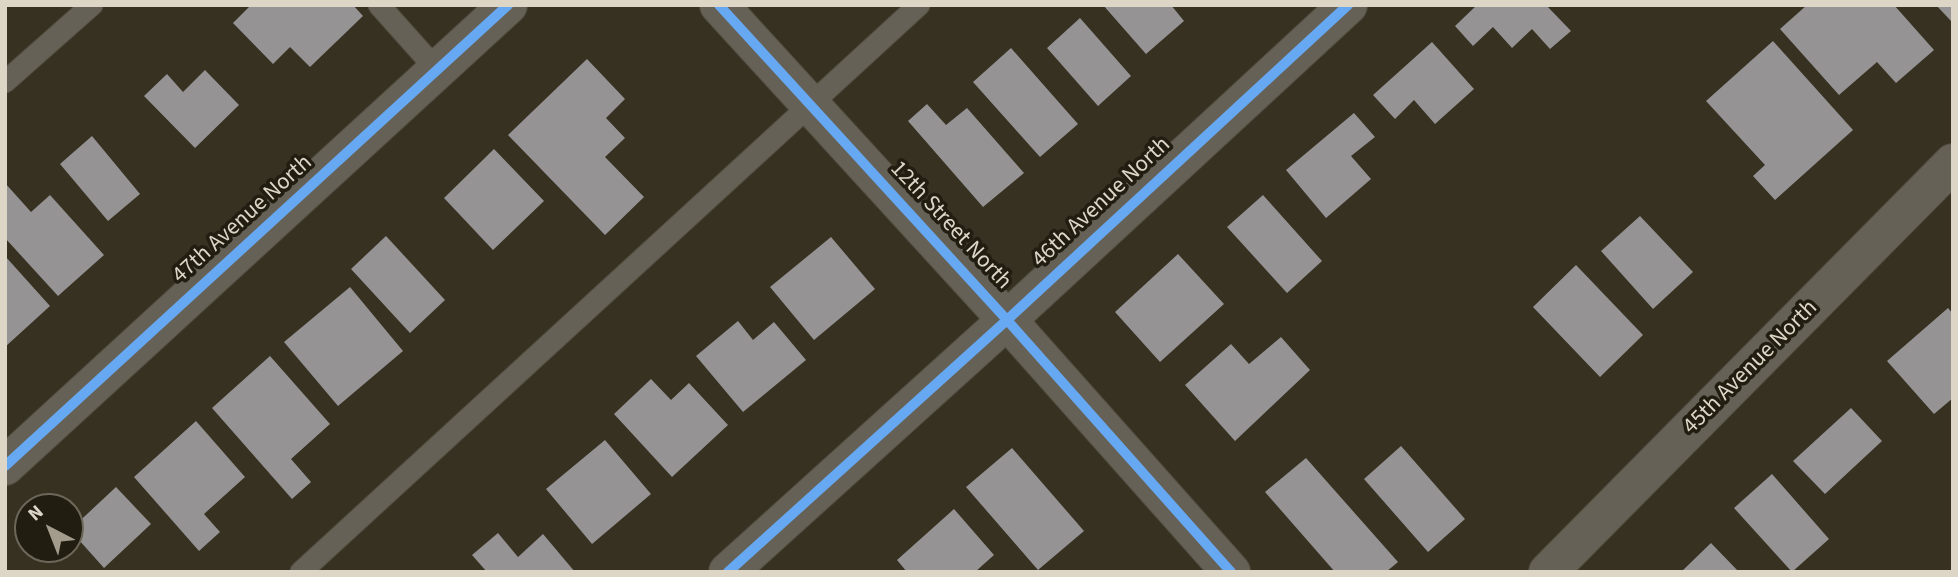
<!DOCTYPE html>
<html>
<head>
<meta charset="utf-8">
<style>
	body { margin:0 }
	#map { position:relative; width:1958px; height:577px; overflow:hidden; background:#373122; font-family:"Source Sans 3",sans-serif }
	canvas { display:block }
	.frame { position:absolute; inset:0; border:7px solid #ddd6c6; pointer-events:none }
	.north { position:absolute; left:14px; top:493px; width:70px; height:70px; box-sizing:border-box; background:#221d11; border:2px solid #6d6759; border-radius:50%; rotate:318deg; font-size:19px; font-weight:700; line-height:28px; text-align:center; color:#ddd6c6 }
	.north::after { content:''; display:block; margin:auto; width:24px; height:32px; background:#a39c8d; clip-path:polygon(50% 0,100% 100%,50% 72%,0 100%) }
</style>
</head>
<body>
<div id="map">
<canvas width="1958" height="577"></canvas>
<div class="frame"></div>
<div class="north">N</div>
</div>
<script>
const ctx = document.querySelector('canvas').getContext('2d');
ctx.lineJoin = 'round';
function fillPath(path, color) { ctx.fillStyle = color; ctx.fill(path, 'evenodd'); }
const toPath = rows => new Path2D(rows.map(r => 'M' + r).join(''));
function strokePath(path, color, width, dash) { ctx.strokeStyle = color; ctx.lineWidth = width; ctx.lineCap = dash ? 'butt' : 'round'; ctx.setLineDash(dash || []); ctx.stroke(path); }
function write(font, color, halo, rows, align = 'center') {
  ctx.font = font + ' "Source Sans 3",sans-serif'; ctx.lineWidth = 7; ctx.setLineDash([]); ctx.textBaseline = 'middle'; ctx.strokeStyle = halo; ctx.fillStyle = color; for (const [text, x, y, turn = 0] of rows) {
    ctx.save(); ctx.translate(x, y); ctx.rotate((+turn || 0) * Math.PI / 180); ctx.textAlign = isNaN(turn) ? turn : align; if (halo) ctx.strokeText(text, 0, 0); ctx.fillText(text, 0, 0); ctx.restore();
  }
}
fillPath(toPath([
	[251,5,353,5,363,16,310,67,290,47,273,64,233,23],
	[1103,5,1171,5,1184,21,1146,54],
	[1477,5,1546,5,1571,31,1550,49,1532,29,1512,48,1493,27,1473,46,1455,26],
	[1807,5,1894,5,1934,50,1896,83,1877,62,1839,95,1780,29],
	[1936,5,1953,5,1953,19,1951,21],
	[1080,18,1131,76,1098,106,1047,48],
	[1773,41,1853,130,1775,200,1753,176,1765,165,1706,101],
	[1432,42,1474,89,1435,124,1414,100,1395,119,1373,95],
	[1011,48,1078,124,1040,157,973,82],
	[587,59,625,99,606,118,625,138,605,157,644,197,605,235,508,135],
	[205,70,239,105,195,148,144,96,167,74,183,92],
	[927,104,946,125,967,108,1024,173,983,207,908,121],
	[1354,113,1375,137,1351,156,1371,179,1326,218,1286,170],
	[92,136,140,194,108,221,60,164],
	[494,149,544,201,493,250,444,198],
	[5,183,31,212,50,195,104,255,58,296,5,238],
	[1263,195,1322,261,1287,293,1227,227],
	[1640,216,1693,272,1653,309,1601,251],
	[386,236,445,300,410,333,351,269],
	[831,237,875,289,814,340,770,287],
	[1178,254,1224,304,1160,362,1115,312],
	[5,256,50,306,5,347],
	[1576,265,1643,335,1600,377,1533,307],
	[350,287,403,351,338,406,284,342],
	[1948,308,1953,314,1953,398,1934,414,1887,361],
	[738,321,753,340,774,322,806,360,743,412,696,356],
	[1281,337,1310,370,1235,441,1185,385,1231,344,1249,364],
	[270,356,330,424,291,459,311,482,292,499,212,408],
	[651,379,671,400,689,383,728,425,672,477,614,414],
	[1851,408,1882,441,1825,494,1793,461],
	[196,421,245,477,204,514,220,532,199,551,134,477],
	[605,440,651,494,592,544,546,489],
	[1401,446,1465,519,1428,552,1364,479],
	[1012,448,1084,531,1038,570,966,487],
	[1306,458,1398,562,1386,572,1335,572,1265,492],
	[1772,474,1829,539,1792,572,1734,508],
	[116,487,151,524,104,568,70,530],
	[954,509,994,555,975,572,907,572,897,560],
	[498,533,518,557,543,534,575,572,487,572,472,555],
	[1711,543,1739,572,1681,572]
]), '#969394');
const lane = toPath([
	[379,5,437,70],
	[5,82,92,5],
	[301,572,919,5]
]);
const street = toPath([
	[5,466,508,5],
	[728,572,1007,320,1348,5],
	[1548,572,1953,163]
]);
const secondary = toPath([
	[719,5,1007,320,1231,572]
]);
strokePath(lane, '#534e40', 23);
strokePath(street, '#534e40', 40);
strokePath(secondary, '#534e40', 40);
strokePath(lane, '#666156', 21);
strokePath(street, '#666156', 38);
strokePath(secondary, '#666156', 38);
strokePath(toPath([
	[719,5,1007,320,1231,572],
	[5,466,508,5],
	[728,572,1007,320,1348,5]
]), '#66a8f1', 10);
write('23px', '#ddd6c6', '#221d11', [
	["46th Avenue North",1102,203,-43],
	["47th Avenue North",243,220,-42],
	["12th Street North",950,226,47],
	["45th Avenue North",1751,368,-45]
]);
</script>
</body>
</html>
